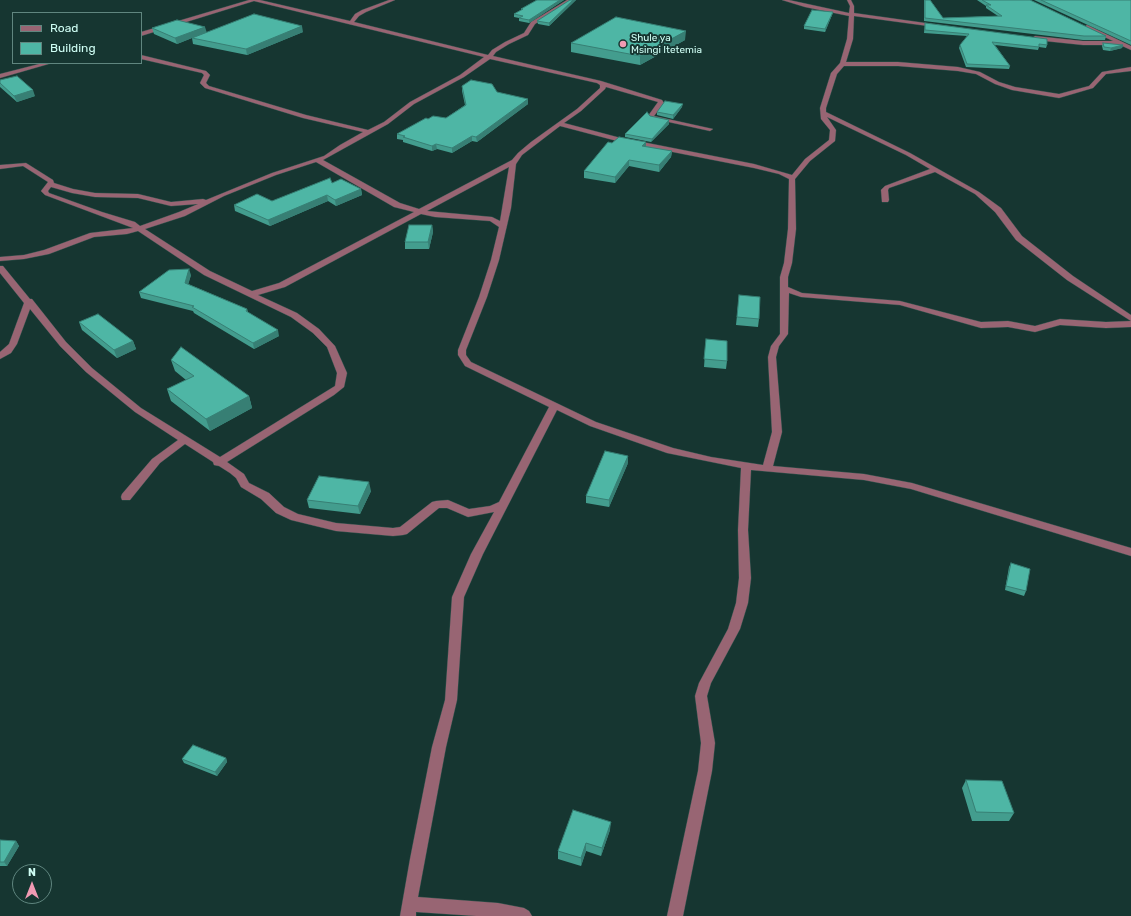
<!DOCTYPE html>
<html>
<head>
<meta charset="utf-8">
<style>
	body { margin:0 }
	#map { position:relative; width:1131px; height:916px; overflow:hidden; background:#163631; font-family:Rubik,sans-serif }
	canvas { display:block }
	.legend { position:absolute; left:12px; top:12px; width:130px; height:52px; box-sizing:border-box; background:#163631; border:1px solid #60867f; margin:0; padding:5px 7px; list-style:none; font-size:12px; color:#cffef4 }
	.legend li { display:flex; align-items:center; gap:8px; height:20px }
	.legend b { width:20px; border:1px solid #60867f }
	.north { position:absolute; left:12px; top:864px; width:40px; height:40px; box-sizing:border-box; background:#163631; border:1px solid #60867f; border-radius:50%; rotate:0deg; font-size:11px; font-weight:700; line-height:16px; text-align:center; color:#cffef4 }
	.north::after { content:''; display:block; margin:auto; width:14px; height:18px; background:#f19ab3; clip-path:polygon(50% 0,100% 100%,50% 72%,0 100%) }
</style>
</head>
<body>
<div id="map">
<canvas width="1131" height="916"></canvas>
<ul class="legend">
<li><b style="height:5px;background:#986573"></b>Road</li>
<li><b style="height:11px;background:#4eb6a5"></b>Building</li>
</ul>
<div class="north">N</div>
</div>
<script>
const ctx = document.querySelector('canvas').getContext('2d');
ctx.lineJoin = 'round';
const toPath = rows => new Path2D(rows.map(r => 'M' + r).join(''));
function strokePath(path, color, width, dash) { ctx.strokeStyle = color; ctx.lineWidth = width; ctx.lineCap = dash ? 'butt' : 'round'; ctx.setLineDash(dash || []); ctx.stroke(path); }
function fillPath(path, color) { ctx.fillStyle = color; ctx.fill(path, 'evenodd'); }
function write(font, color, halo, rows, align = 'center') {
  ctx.font = font + ' Rubik,sans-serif'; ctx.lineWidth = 4; ctx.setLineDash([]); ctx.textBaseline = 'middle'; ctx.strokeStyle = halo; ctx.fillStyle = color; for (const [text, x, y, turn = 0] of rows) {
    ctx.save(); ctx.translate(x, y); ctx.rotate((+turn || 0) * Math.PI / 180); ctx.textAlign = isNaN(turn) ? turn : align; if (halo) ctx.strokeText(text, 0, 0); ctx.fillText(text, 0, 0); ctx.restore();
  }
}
const minor = toPath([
	[249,0,260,0,350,21,355,14,362,10,389,0,395,0,366,12,359,16,354,22,488,55,492,50,505,42,524,33,531,22,567,0,572,0,535,24,528,35,509,44,496,52,493,56,601,81,662,100,664,103,654,116,713,129,710,131,650,118,648,116,658,102,606,87,605,89,581,111,564,123,617,137,754,164,792,175,805,159,829,140,830,130,821,119,820,108,831,73,840,63,847,39,849,16,805,7,782,0,789,0,849,13,850,6,847,0,851,0,854,6,854,13,968,29,965,31,854,16,853,39,846,62,898,62,958,67,980,72,999,82,1015,87,1059,94,1089,86,1102,72,1131,67,1131,71,1106,74,1093,88,1059,98,1012,90,995,84,976,74,958,71,898,66,844,66,837,74,826,108,826,112,910,153,979,192,1001,208,1022,236,1073,276,1131,315,1131,327,1106,328,1060,325,1035,332,1008,327,981,328,900,305,801,297,789,293,788,334,779,346,776,357,782,432,773,466,864,474,912,483,1131,548,1131,556,911,489,864,480,751,470,748,530,751,578,748,603,740,629,711,683,707,696,715,743,712,771,683,916,667,916,698,771,701,743,695,696,699,683,728,629,736,603,739,578,738,530,741,468,667,453,590,426,557,410,483,554,464,597,457,700,446,747,418,897,498,903,524,908,529,911,532,916,476,916,416,912,416,916,400,916,410,859,432,747,445,700,452,597,471,554,494,512,468,517,447,508,439,508,407,534,403,535,393,536,336,531,291,520,276,513,261,499,241,487,236,478,230,473,219,466,214,465,213,462,185,444,160,463,130,500,122,500,121,497,122,494,152,459,178,440,135,412,86,372,60,346,30,309,17,344,11,353,0,359,0,352,9,344,24,303,0,273,0,266,3,266,30,299,32,299,66,342,92,368,141,408,220,457,335,386,337,373,327,347,313,333,291,317,204,275,138,231,127,234,94,237,49,254,24,259,0,261,0,257,24,255,44,250,90,233,133,228,45,195,41,191,48,182,23,166,0,169,0,165,26,163,53,180,54,183,73,189,95,193,138,194,171,202,203,199,206,200,272,173,324,156,340,145,363,132,303,118,205,88,200,83,204,75,202,73,141,59,141,55,206,71,210,75,206,83,209,86,306,115,368,130,384,122,410,102,460,75,484,57,254,1,141,36,141,32,249,0],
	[490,59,597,83,600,85,600,88,577,109,531,142,518,153,512,160,419,209,400,203,323,160,388,124,414,104,464,77,490,59],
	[827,117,906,155,930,169,885,186,881,190,882,202,888,202,889,200,888,190,889,188,935,172,975,194,995,212,1016,240,1067,280,1131,321,1106,322,1060,319,1035,326,1008,321,981,322,900,301,802,293,788,287,788,277,792,263,796,229,795,179,810,161,835,141,836,130,827,117],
	[560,126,617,141,754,168,779,174,789,179,788,229,784,263,780,277,780,334,771,346,768,357,772,432,763,465,711,457,673,448,596,422,471,362,466,355,466,350,487,297,499,260,511,208,516,164,522,155,560,126],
	[316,162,394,207,414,212,279,283,252,291,210,271,145,229,185,216,224,196,276,175,316,162],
	[509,167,500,221,492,217,427,211,509,167],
	[51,187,72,193,95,197,138,198,171,206,198,204,179,212,140,226,135,222,102,212,49,193,48,191,51,187],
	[421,214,435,217,490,221,499,227,491,260,479,297,458,350,458,355,465,366,549,407,499,502,490,506,469,509,448,500,436,501,432,502,400,527,393,528,336,523,298,514,284,507,269,493,249,483,244,474,227,462,334,395,344,387,347,373,335,346,319,329,297,313,258,295,285,287,421,214],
	[1087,25,1131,46,1131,50,1120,45,1083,45,1035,40,1032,38,1035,36,1083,41,1113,41,1085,28,1084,27,1087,25],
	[43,63,52,63,0,78,0,74,43,63]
]);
strokePath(minor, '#30524c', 1);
fillPath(minor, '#986573');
fillPath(toPath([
	[537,0,564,0,529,23,519,21,519,18,514,17,514,14,521,10,521,9],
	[570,0,576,0,549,26,538,24,537,21],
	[924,0,930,0,943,18,998,16,986,8,986,6,977,0,1030,0,1106,36,1105,40,1083,40,924,21],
	[1034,0,1131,0,1131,45],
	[833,12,832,15,825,32,804,29,804,26],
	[925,23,1047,45,1046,48,1039,47,1038,50,995,45,1010,66,1009,69,966,67,959,48,960,45,967,36,924,33],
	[152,28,207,32,303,32,247,55,193,44,192,38,177,44,154,34],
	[685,40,640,65,571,52,571,43],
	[1103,43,1123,45,1122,48,1110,51,1103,50,1102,46],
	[0,80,35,96,17,102,0,87],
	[462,86,497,92,528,104,477,142,472,141,452,153,437,149,432,151,403,142,403,140,397,139,397,134,428,119,446,118,465,105,462,91],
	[682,107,673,119,657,115,657,112],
	[650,116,669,124,651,142,625,137,625,134],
	[612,143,646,146,672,151,671,157,659,172,629,166,615,183,584,178,584,171],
	[332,183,361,189,362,195,336,206,328,201,270,226,235,211,234,205,272,201],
	[432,225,433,232,429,249,405,249,405,242],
	[191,275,188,284,247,309,248,312,279,336,254,349,194,313,193,311,141,298,139,292],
	[739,295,759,319,758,327,736,325],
	[79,322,133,341,136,349,117,358,82,330],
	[706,339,727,361,726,369,704,367],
	[171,360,249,396,252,408,210,431,171,401,167,389,186,380,175,371],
	[628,463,609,507,586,503,586,496],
	[371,491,360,514,309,508,307,500],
	[1011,563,1026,591,1024,596,1005,590,1009,567],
	[226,758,227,762,217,776,184,763,182,759],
	[966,780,1014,813,1009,821,972,821,962,788],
	[610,830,601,856,586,851,581,866,558,859,558,851],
	[0,840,16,841,19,846,7,866,0,866]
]), '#439d8e');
fillPath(toPath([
	[560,0,564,0,529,23,529,20],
	[573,0,576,0,549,26,549,23],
	[833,12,832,15,825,32,825,29],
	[302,26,303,32,247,55,246,49],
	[205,27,207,33,192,38,177,44,175,38],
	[686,31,685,40,640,65,640,56],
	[1123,45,1122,48,1110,51,1111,48],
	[33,90,35,96,17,102,14,96],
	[528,99,528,104,477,142,476,137],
	[683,104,682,107,673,119,673,115],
	[669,120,669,124,651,142,652,139],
	[472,136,472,141,452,153,452,148],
	[646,142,646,148,642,146],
	[436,144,437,149,432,151,432,146],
	[672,151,671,157,659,172,659,165],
	[629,160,629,166,615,183,615,177],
	[361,189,362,195,336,206,335,200],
	[327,195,328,201,270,226,268,220],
	[432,225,433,232,429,249,428,242],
	[189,269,191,275,187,289,185,283],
	[278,330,279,336,254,349,253,343],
	[133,341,136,349,117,358,114,350],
	[249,396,252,408,210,431,206,419],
	[628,456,628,463,609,507,609,500],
	[369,482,371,491,360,514,358,506],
	[226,758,227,762,217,776,215,772],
	[611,822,610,830,601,856,602,848],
	[16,841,19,846,7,866,4,862],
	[586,843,586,851,581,866,581,858]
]), '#377f74');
const building = toPath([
	[537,0,560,0,529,20,519,18,523,16,514,14,523,9,521,9,537,0],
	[570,0,573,0,549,23,537,21,570,0],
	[925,0,930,0,943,18,1002,16,986,5,991,5,982,0,1030,0,1106,36,1084,36,925,18,925,0],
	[1041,0,1131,0,1131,41,1041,0],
	[812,10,833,12,825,29,804,26,812,10],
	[254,14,302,26,246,49,192,38,254,14],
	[616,17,686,31,640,56,571,43,616,17],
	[177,20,205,27,175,38,152,28,177,20],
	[925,23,1047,39,1047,45,1039,44,1039,47,992,42,1010,66,967,64,960,45,969,34,925,30,925,23],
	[1103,43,1123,45,1111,48,1104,47,1103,43],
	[17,76,33,90,14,96,0,83,0,80,17,76],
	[471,80,492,84,497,92,528,99,476,137,472,136,452,148,436,144,432,146,403,137,405,136,397,134,426,118,428,119,433,116,446,118,466,105,462,86,471,80],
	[665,101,683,104,673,115,657,112,665,101],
	[647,112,650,116,669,120,652,139,625,134,647,112],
	[619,137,646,142,642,146,672,151,659,165,629,160,615,177,584,171,608,142,612,143,619,137],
	[330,178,332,183,341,179,361,189,335,200,327,195,268,220,234,205,257,194,272,201,330,178],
	[409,225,432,225,428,242,405,242,409,225],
	[189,269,185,283,247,309,246,311,278,330,253,343,192,307,194,306,139,292,169,270,189,269],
	[739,295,760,297,759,319,737,317,739,295],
	[98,314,133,341,114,350,79,322,98,314],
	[706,339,727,341,727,361,704,359,706,339],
	[181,347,249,396,206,419,167,389,194,376,171,360,181,347],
	[605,451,628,456,609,500,586,496,605,451],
	[319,476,369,482,358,506,307,500,319,476],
	[1011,563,1030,569,1026,591,1006,586,1011,563],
	[193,745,226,758,215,772,182,759,193,745],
	[966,780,1002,781,1014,813,976,812,966,780],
	[573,810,611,822,602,848,586,843,581,858,558,851,573,810],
	[0,840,16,841,4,862,0,862,0,840]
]);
fillPath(building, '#4eb6a5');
strokePath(building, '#377f74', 1);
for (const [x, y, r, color] of [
	[623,44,4,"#f19ab3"]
]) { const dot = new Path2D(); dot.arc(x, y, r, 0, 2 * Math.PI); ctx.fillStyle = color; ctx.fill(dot); strokePath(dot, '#163631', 1.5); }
write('10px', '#cffef4', '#163631', [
	["Shule ya",631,38],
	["Msingi Itetemia",631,50]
], 'left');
</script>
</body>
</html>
